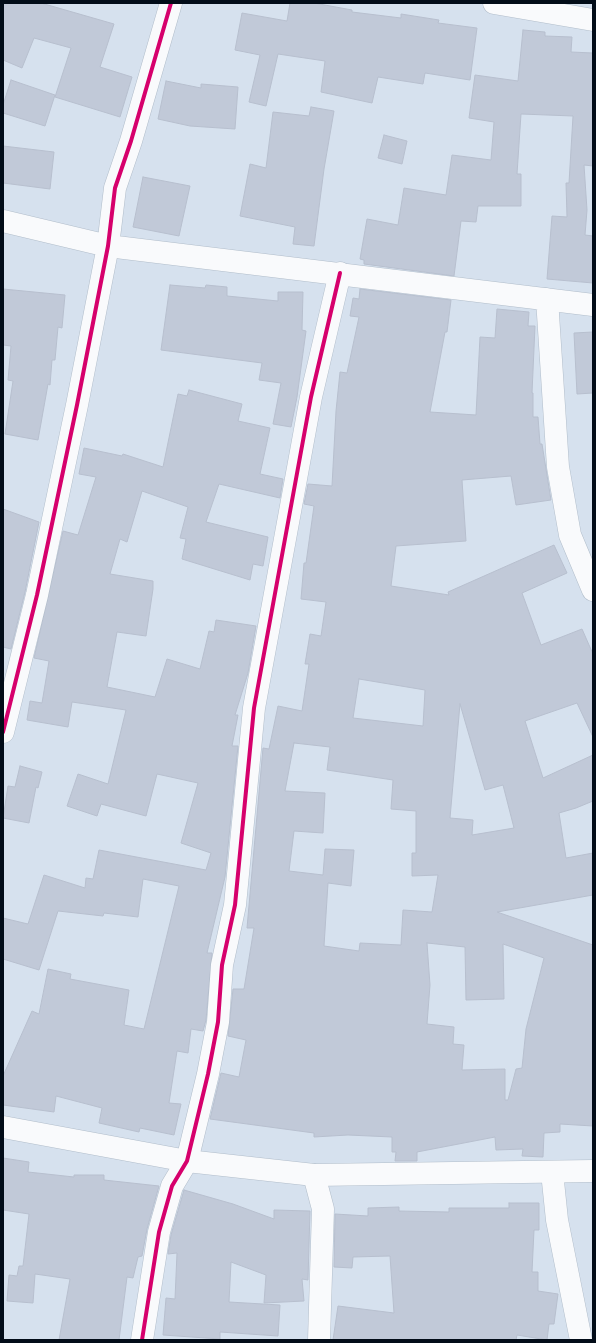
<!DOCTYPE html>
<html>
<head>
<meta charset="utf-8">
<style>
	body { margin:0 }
	#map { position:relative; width:596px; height:1343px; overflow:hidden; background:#d6e1ee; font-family:"Asap Condensed",sans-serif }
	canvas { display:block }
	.frame { position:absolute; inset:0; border:4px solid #020c18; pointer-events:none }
</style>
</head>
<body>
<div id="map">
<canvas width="596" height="1343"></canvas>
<div class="frame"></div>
</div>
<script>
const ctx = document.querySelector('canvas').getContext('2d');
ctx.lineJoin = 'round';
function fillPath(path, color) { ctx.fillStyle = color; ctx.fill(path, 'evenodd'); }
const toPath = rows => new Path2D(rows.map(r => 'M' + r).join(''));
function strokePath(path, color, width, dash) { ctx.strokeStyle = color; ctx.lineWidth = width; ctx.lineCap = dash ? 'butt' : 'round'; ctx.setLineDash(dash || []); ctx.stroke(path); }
const building = toPath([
	[3,3,41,3,114,24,100,67,132,77,120,117,55,97,71,48,34,38,22,68,3,60,3,3],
	[290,3,314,3,352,10,352,12,401,18,401,14,439,20,438,23,477,28,470,80,425,73,423,84,378,77,372,103,321,92,325,61,278,54,266,106,249,102,260,55,235,50,242,13,287,21,290,3],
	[523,30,545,32,545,36,572,37,571,52,593,53,593,166,584,165,587,210,585,235,593,236,593,283,547,279,552,216,567,217,566,183,569,183,573,116,521,114,517,174,521,174,521,206,478,206,476,222,461,221,454,276,364,264,364,260,360,259,367,219,398,225,404,188,446,195,452,155,491,160,494,122,469,118,475,75,518,81,523,30],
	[11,80,55,95,45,126,3,113,3,105,11,80],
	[166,81,201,88,201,84,238,87,235,129,190,126,158,119,166,81],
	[311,107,334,111,324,169,314,246,293,244,295,227,240,216,250,164,266,168,273,112,309,116,311,107],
	[384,135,407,141,402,164,378,158,384,135],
	[3,146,54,152,50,189,3,183,3,146],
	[143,177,190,186,179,236,133,227,143,177],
	[170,285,205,288,206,285,227,287,227,296,278,301,278,292,303,292,302,330,306,331,297,397,291,427,273,424,281,383,259,380,262,363,161,350,170,285],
	[3,289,65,295,62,328,58,327,55,360,52,360,50,385,48,384,38,440,5,434,13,381,8,380,11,346,3,345,3,289],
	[360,289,451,300,447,332,445,332,430,412,476,415,480,337,495,338,497,309,529,312,528,326,535,326,532,393,533,393,533,417,538,417,540,444,542,444,551,500,516,505,511,476,462,480,466,541,396,546,391,586,449,595,448,592,554,545,567,573,522,593,541,645,582,629,593,654,593,737,577,703,525,721,543,778,593,755,593,801,576,808,559,813,566,858,593,853,593,895,497,912,593,945,593,1126,560,1124,560,1132,544,1133,543,1157,522,1156,523,1149,496,1150,495,1137,417,1152,417,1161,395,1161,396,1152,392,1152,392,1137,348,1135,314,1137,314,1133,210,1119,221,1073,239,1077,246,1040,228,1036,233,989,244,989,254,928,247,928,263,748,269,749,278,706,302,711,309,664,305,664,310,634,321,636,326,602,301,599,304,563,306,563,314,506,304,504,308,484,332,486,336,411,340,372,347,373,359,317,350,316,353,298,359,299,360,289],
	[359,679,425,690,423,726,353,718,359,679],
	[460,704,485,790,503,785,514,828,472,835,473,820,450,818,460,704],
	[294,743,330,747,327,770,393,780,391,809,416,811,416,853,412,853,412,876,438,875,432,912,403,910,401,945,360,943,359,951,324,946,328,883,351,886,354,850,325,849,323,875,289,871,294,831,323,833,325,793,285,791,294,743],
	[427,943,465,947,466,1000,504,999,503,944,544,958,526,1029,522,1068,516,1069,508,1100,505,1100,505,1069,462,1070,464,1045,453,1044,454,1027,427,1024,430,985,427,943],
	[593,332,593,393,577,394,574,333,593,332],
	[189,390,242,404,238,421,270,428,260,474,283,479,280,498,219,484,206,522,268,537,263,566,253,564,250,580,182,559,186,539,180,538,188,507,142,491,127,542,120,539,110,574,153,581,153,589,146,636,117,632,107,687,155,697,167,659,200,669,209,631,214,632,216,620,256,626,248,673,235,715,238,715,232,746,238,746,225,877,207,953,212,953,206,1020,203,1031,191,1029,188,1053,177,1051,169,1103,181,1104,174,1135,140,1128,139,1132,99,1123,102,1108,56,1096,54,1112,3,1105,3,1076,32,1011,39,1014,48,969,71,974,70,979,129,990,124,1025,144,1029,179,886,143,879,138,917,104,913,103,916,58,911,39,970,3,959,3,918,28,924,44,875,85,888,86,878,93,879,99,850,206,870,211,853,181,843,198,783,157,774,146,816,101,804,97,816,67,806,78,774,108,784,126,710,72,702,68,727,27,720,30,701,42,703,49,661,34,658,63,531,78,535,96,477,79,474,84,448,122,456,123,454,163,467,178,394,187,396,189,390],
	[3,509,39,522,25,592,11,649,3,647,3,509],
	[20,766,42,772,38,788,36,787,29,823,3,818,8,786,15,787,20,766],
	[3,1158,29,1162,28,1172,74,1177,74,1175,104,1175,104,1180,159,1186,147,1229,142,1256,138,1257,133,1278,127,1277,119,1340,59,1340,70,1279,35,1274,33,1303,7,1301,9,1275,17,1276,19,1266,23,1266,29,1214,3,1210,3,1158],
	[184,1190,233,1204,274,1219,274,1210,310,1211,308,1280,302,1279,304,1301,264,1303,266,1275,231,1262,229,1302,280,1305,278,1336,220,1332,220,1339,163,1335,166,1298,175,1299,177,1253,168,1254,171,1235,184,1190],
	[509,1203,539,1203,539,1230,534,1230,532,1272,538,1272,538,1291,558,1294,554,1324,549,1324,547,1340,517,1335,516,1340,333,1340,338,1306,394,1313,390,1256,353,1257,352,1268,334,1267,335,1214,368,1216,368,1208,399,1207,399,1211,449,1212,449,1208,509,1208,509,1203]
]);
fillPath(building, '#c1c9d8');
strokePath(building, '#b7bfce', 1);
const street = toPath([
	[494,3,593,20],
	[3,221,108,246,593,305],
	[547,299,558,467,570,535,593,590],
	[3,732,37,595,77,405,108,246,115,188,131,141,171,3],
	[552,1172,557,1220,581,1340],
	[314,1175,323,1209,319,1340],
	[142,1340,159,1232,172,1186,187,1161,208,1074,218,1022,222,965,235,905,254,708,311,397,340,273]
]);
const secondary = toPath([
	[3,1127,187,1161,314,1175,593,1171]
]);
strokePath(street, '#b1bdca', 23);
strokePath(secondary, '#b1bdca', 23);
strokePath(street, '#f9fafc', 22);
strokePath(secondary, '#f9fafc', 22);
strokePath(toPath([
	[3,732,37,595,77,405,108,246,115,188,131,141,171,3],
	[142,1340,159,1232,172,1186,187,1161,208,1074,218,1022,222,965,235,905,254,708,311,397,340,273]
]), '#d6006c', 4);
</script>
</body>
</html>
